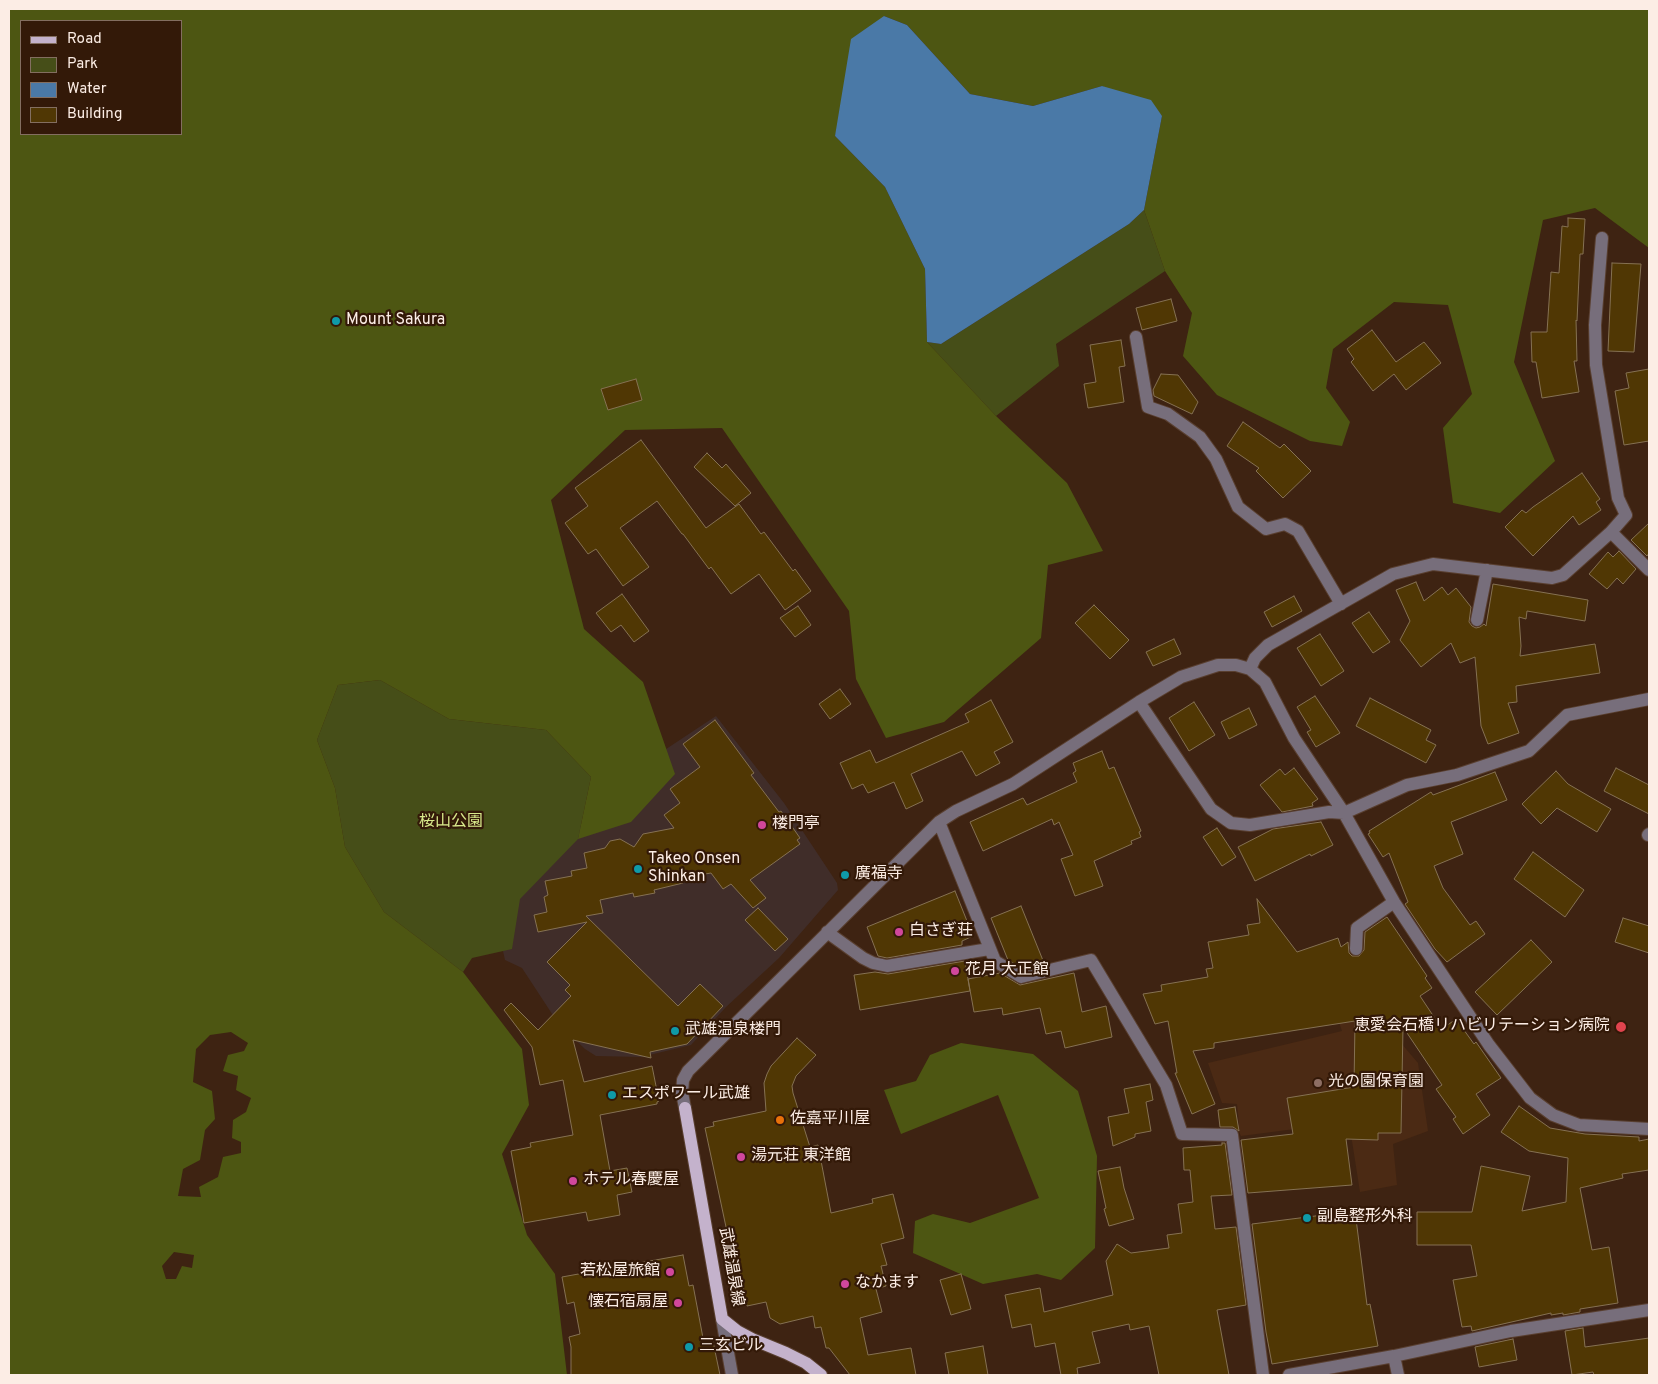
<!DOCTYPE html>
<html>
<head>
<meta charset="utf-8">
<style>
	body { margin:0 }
	#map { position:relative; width:1658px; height:1384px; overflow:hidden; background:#3e2312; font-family:Overpass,sans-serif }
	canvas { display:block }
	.frame { position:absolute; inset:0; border:10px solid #fcede5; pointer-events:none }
	.legend { position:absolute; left:20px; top:20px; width:162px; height:115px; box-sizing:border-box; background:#331908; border:1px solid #836e60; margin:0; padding:6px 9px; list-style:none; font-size:15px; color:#fcede5 }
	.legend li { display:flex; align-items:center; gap:10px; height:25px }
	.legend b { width:25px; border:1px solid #836e60 }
</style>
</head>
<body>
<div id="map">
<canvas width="1658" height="1384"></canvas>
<div class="frame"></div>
<ul class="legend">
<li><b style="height:6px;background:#c4b2cc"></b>Road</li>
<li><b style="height:14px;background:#464e18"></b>Park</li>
<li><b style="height:14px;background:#4a79a7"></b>Water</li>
<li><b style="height:14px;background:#503704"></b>Building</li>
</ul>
</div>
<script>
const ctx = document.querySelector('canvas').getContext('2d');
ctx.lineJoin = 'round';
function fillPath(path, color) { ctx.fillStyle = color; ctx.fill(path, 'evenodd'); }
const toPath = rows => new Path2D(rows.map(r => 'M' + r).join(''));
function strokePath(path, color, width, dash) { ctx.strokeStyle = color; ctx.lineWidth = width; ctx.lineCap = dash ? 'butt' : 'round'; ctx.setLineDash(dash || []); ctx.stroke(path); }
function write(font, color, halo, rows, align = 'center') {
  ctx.font = font + ' Overpass,"Noto Sans JP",sans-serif'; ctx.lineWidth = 4.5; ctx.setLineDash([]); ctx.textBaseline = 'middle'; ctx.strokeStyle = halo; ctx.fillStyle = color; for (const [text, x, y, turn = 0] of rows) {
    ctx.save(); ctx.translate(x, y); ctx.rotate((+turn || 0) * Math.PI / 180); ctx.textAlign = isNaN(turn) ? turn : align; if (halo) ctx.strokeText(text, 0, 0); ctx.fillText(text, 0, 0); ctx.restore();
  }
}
fillPath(toPath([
	[716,716,784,803,837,883,838,890,779,958,726,1007,691,1045,641,1057,596,1056,585,1049,558,1023,522,968,505,960,494,911,648,761]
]), '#402d29');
fillPath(toPath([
	[1371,1008,1418,1063,1428,1131,1393,1144,1397,1185,1360,1192,1349,1122,1241,1136,1237,1128,1239,1124,1237,1104,1222,1103,1208,1063,1342,1031,1337,1016]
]), '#4b2a14');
fillPath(toPath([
	[1144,210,1165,271,1056,344,1059,366,996,416,927,342,941,344,1129,224],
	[380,680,449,719,546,730,591,777,578,839,520,899,512,949,472,958,463,972,384,912,345,847,335,788,317,740,338,685]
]), '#464e18');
fillPath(toPath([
	[9,9,1649,9,1649,248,1595,208,1543,220,1514,362,1555,461,1500,513,1453,503,1443,428,1472,394,1448,305,1394,302,1333,349,1326,388,1350,422,1342,446,1310,441,1217,395,1183,356,1192,313,1165,271,1144,210,1162,116,1102,86,1033,106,970,94,907,25,884,16,835,136,885,187,925,269,927,342,996,416,1067,483,1103,551,1048,565,1041,638,944,722,886,738,856,679,849,611,722,428,625,430,551,500,584,629,643,682,675,774,631,822,578,839,591,777,546,730,449,719,380,680,338,685,317,740,335,788,345,847,384,912,463,972,522,1049,529,1105,502,1154,527,1235,555,1274,567,1375,9,1375],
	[21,21,181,21,181,134,21,134],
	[231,1032,248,1043,244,1051,228,1055,223,1071,238,1076,236,1090,251,1098,246,1112,233,1120,232,1138,241,1142,241,1153,223,1157,218,1177,199,1187,201,1197,178,1196,183,1169,200,1160,205,1130,215,1119,212,1091,193,1082,196,1049,210,1035],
	[174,1252,194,1255,192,1268,182,1266,176,1279,166,1279,162,1266],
	[961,1043,1033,1054,1078,1091,1097,1156,1095,1248,1061,1280,1037,1274,983,1284,913,1253,915,1221,933,1214,970,1223,1039,1198,998,1095,901,1134,884,1090,916,1081,930,1055]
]), '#4d5612');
fillPath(toPath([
	[884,16,907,25,970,94,1033,106,1102,86,1151,100,1162,116,1144,210,1129,224,941,344,927,342,925,269,885,187,835,136,851,39]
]), '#4a79a7');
const building = toPath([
	[1568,218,1585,219,1583,254,1580,254,1577,321,1576,320,1577,361,1574,361,1579,392,1542,398,1536,362,1532,362,1531,332,1547,332,1551,272,1559,273,1562,226,1568,227,1568,218],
	[1612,263,1641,264,1634,352,1608,351,1612,263],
	[1171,299,1177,321,1142,330,1136,308,1171,299],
	[1372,330,1396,362,1424,342,1441,363,1406,390,1394,374,1373,391,1351,362,1354,359,1347,349,1372,330],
	[1121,340,1125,366,1119,367,1124,402,1088,408,1084,384,1096,382,1090,345,1121,340],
	[1649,369,1649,441,1624,445,1615,391,1629,388,1626,373,1649,369],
	[1161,374,1178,375,1198,402,1192,414,1154,396,1153,390,1161,374],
	[636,379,642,400,608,410,601,389,636,379],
	[1243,422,1280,448,1284,444,1311,471,1283,498,1256,471,1259,468,1227,446,1243,422],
	[641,440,706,528,739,504,761,534,764,532,793,571,795,569,811,591,785,610,759,574,731,594,711,567,709,569,683,534,682,534,657,501,620,528,649,567,623,586,596,549,588,554,565,523,588,506,575,488,641,440],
	[707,453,722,468,726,464,751,493,735,506,694,467,707,453],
	[1582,473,1600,499,1596,502,1601,510,1579,525,1573,516,1533,556,1505,527,1522,510,1526,513,1533,507,1582,473],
	[1649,523,1649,553,1647,556,1631,540,1649,523],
	[1619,551,1636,569,1623,584,1617,578,1607,589,1589,574,1608,552,1613,557,1619,551],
	[1416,582,1424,601,1442,587,1448,595,1456,588,1471,607,1469,622,1472,626,1476,628,1480,627,1484,624,1486,626,1493,584,1588,600,1585,621,1527,611,1526,619,1519,617,1521,646,1520,656,1595,644,1600,673,1516,686,1517,702,1508,703,1519,733,1488,744,1481,726,1475,657,1460,663,1451,643,1421,667,1400,640,1410,621,1396,590,1416,582],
	[622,594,649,631,634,642,621,625,611,632,596,613,622,594],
	[1294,596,1302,611,1272,627,1264,612,1294,596],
	[1094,605,1129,640,1110,659,1075,623,1094,605],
	[798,606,811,625,795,637,780,618,798,606],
	[1369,612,1390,642,1373,653,1352,623,1369,612],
	[1320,634,1344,671,1321,686,1297,648,1320,634],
	[1174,639,1181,654,1153,666,1146,652,1174,639],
	[840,689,851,704,830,719,819,704,840,689],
	[1315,696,1340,733,1316,747,1307,732,1311,730,1297,707,1315,696],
	[1370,698,1431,730,1426,740,1436,745,1426,763,1356,726,1370,698],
	[991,700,1013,742,994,752,1000,763,976,776,962,751,911,774,923,801,906,809,894,782,868,793,863,784,852,789,840,763,870,750,876,763,969,722,965,714,991,700],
	[1194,702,1215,735,1189,751,1169,718,1194,702],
	[1249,708,1257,725,1229,739,1221,722,1249,708],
	[715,720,754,773,751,775,779,812,781,811,800,838,797,840,800,844,750,880,766,898,753,908,731,884,723,889,711,873,682,878,683,883,654,890,655,893,634,897,633,893,600,900,603,913,586,916,678,1006,700,984,723,1006,687,1044,650,1052,651,1058,573,1040,584,1082,652,1066,659,1101,657,1102,657,1104,600,1115,610,1171,627,1168,632,1192,617,1195,620,1215,588,1221,586,1212,524,1223,511,1151,531,1147,530,1143,573,1135,563,1080,540,1085,532,1047,504,1010,511,1003,538,1030,571,996,565,990,570,985,547,962,587,922,538,932,534,915,547,912,544,897,548,895,545,881,572,876,571,871,587,868,584,853,605,848,610,841,620,839,634,847,643,834,674,828,664,815,680,803,670,789,700,767,683,744,715,720],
	[1102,751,1109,769,1114,767,1141,831,1139,832,1141,837,1131,841,1132,844,1094,861,1103,886,1075,896,1061,859,1073,855,1059,822,1054,825,1052,819,983,851,970,822,1023,798,1027,805,1077,782,1073,773,1076,771,1073,763,1102,751],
	[1294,768,1318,799,1312,803,1313,806,1282,812,1260,785,1280,769,1285,775,1294,768],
	[1616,768,1649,785,1649,814,1604,791,1616,768],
	[1556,771,1568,784,1611,809,1597,832,1557,808,1541,824,1522,804,1556,771],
	[1495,772,1507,800,1451,822,1463,854,1434,866,1443,888,1470,925,1476,921,1485,934,1447,962,1435,949,1405,904,1408,902,1389,853,1383,857,1368,834,1370,833,1369,831,1431,792,1433,795,1495,772],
	[1321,822,1333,845,1311,856,1310,854,1255,881,1238,847,1273,829,1321,822],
	[1217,828,1236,857,1222,866,1203,837,1217,828],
	[1533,852,1584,890,1565,917,1514,879,1533,852],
	[955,891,973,936,962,941,962,945,887,958,878,956,867,927,955,891],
	[1257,899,1297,952,1338,938,1341,947,1348,942,1349,953,1352,956,1359,956,1364,950,1365,932,1387,917,1427,976,1425,978,1432,988,1420,996,1442,1029,1456,1019,1474,1044,1476,1042,1501,1078,1476,1094,1490,1115,1463,1134,1453,1119,1456,1117,1436,1089,1442,1085,1403,1027,1401,1133,1378,1133,1378,1140,1346,1139,1352,1185,1248,1193,1241,1140,1293,1134,1287,1098,1354,1087,1355,1021,1214,1043,1214,1048,1193,1051,1215,1104,1192,1114,1175,1073,1177,1073,1168,1021,1155,1024,1143,994,1162,991,1161,985,1208,977,1206,969,1213,968,1208,942,1249,935,1247,925,1260,923,1257,899],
	[1021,906,1044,963,1022,968,1008,960,991,918,1021,906],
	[758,908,788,939,775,951,745,920,758,908],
	[1623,918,1649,926,1649,953,1615,942,1623,918],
	[1531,940,1552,962,1497,1015,1475,992,1531,940],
	[965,961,970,991,860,1010,854,975,875,972,888,974,965,961],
	[1000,973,1020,985,1074,973,1082,1012,1106,1006,1112,1037,1065,1048,1061,1031,1046,1034,1040,1008,1003,1015,1002,1008,974,1012,968,979,1000,973],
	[797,1038,816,1055,796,1076,792,1086,793,1093,810,1147,818,1145,831,1213,873,1203,872,1199,893,1194,904,1238,881,1244,887,1265,881,1266,886,1286,876,1289,882,1312,860,1318,868,1355,911,1348,916,1375,850,1375,829,1348,826,1348,821,1327,815,1328,813,1316,780,1324,770,1318,766,1302,747,1306,730,1227,726,1227,705,1128,714,1126,713,1122,766,1111,764,1083,767,1074,771,1066,797,1038],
	[1150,1084,1153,1100,1146,1102,1151,1131,1135,1134,1135,1137,1113,1146,1108,1117,1129,1113,1124,1089,1150,1084],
	[1519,1106,1550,1128,1585,1134,1639,1137,1639,1141,1649,1139,1649,1170,1622,1174,1623,1178,1580,1188,1592,1250,1609,1247,1618,1303,1580,1309,1580,1312,1563,1315,1563,1313,1551,1315,1551,1313,1472,1331,1471,1326,1462,1327,1453,1280,1477,1276,1471,1245,1417,1245,1417,1212,1472,1212,1481,1166,1530,1176,1522,1211,1566,1202,1568,1158,1529,1151,1501,1132,1519,1106],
	[1235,1107,1239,1131,1233,1127,1220,1127,1218,1110,1235,1107],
	[1222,1143,1225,1143,1232,1195,1211,1196,1215,1229,1236,1227,1246,1305,1217,1310,1229,1375,1159,1375,1149,1326,1130,1330,1129,1324,1092,1332,1100,1363,1077,1368,1078,1375,1061,1375,1055,1343,1035,1347,1031,1324,1012,1328,1005,1295,1040,1288,1044,1312,1113,1295,1106,1261,1117,1244,1131,1253,1169,1248,1167,1235,1182,1233,1178,1204,1193,1202,1190,1170,1184,1170,1183,1148,1222,1145,1222,1143],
	[1120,1167,1124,1188,1134,1219,1109,1226,1104,1209,1106,1208,1098,1171,1120,1167],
	[1355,1211,1367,1305,1370,1304,1378,1346,1272,1364,1266,1332,1252,1224,1355,1211],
	[683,1255,689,1286,693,1285,703,1338,712,1337,720,1375,571,1375,571,1347,569,1337,580,1334,574,1302,567,1304,562,1277,683,1255],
	[961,1274,971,1309,951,1315,940,1280,961,1274],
	[1583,1328,1585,1347,1649,1338,1649,1375,1594,1375,1593,1372,1572,1375,1565,1331,1583,1328],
	[1513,1339,1517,1360,1479,1367,1475,1347,1513,1339],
	[983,1346,988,1375,949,1375,945,1353,983,1346]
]);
fillPath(building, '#503704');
strokePath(building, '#857153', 1);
const minor = toPath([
	[1136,337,1148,407,1168,414,1200,437,1216,459,1238,507,1266,529,1285,524,1298,531,1341,604],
	[1611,532,1649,570],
	[1477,620,1487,570],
	[1250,669,1255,658,1268,645,1393,574,1433,564,1552,578,1563,575,1611,532,1626,515,1618,498,1596,365,1595,325,1602,238],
	[1139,702,1211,809,1231,823,1250,825,1329,812,1344,813,1407,785,1457,775,1529,751,1567,715,1649,699],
	[939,822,995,961,1021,977,1091,960,1166,1085,1182,1134,1232,1135,1263,1375],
	[1648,835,1649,834],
	[827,932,863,958,873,963,887,966,989,949],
	[1356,949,1357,928,1394,902],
	[685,1108,682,1093,683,1080,688,1071,939,822,956,811,1013,784,1139,702,1181,677,1218,665,1236,665,1250,669,1265,682,1294,738,1344,813,1394,902,1489,1045,1530,1098,1553,1115,1579,1125,1649,1129],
	[722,1319,732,1375],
	[1394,1356,1398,1375],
	[1289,1375,1394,1356,1511,1331,1649,1310]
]);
const major = toPath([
	[685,1108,722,1319,737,1331,752,1339,786,1353,806,1363,821,1375]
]);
strokePath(minor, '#593f30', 14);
strokePath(major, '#593f30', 14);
strokePath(minor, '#776e7b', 12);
strokePath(major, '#c4b2cc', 12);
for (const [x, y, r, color] of [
	[336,321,5,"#0f9aa8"],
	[762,825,5,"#d1479c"],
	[638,869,5,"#0f9aa8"],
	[845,875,5,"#0f9aa8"],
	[899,932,5,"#d1479c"],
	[955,971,5,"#d1479c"],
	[1621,1027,6,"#e0444e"],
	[675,1031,5,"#0f9aa8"],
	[1318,1083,5,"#8d6e63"],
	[612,1095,5,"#0f9aa8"],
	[780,1120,5,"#e8710a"],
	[741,1157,5,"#d1479c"],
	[573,1181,5,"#d1479c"],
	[1307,1218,5,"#0f9aa8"],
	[670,1272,5,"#d1479c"],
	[845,1284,5,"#d1479c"],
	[678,1303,5,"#d1479c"],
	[689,1347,5,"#0f9aa8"]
]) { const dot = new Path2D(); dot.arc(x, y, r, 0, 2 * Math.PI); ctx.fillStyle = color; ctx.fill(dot); strokePath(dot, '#331908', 2); }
write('16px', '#fcede5', '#331908', [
	["Mount Sakura",346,321],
	["楼門亭",772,825],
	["Takeo Onsen",648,860],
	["Shinkan",648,878],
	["廣福寺",855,875],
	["白さぎ荘",909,932],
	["花月 大正館",965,971],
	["恵愛会石橋リハビリテーション病院",1610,1027,"right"],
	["武雄温泉楼門",685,1031],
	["光の園保育園",1328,1083],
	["エスポワール武雄",622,1095],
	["佐嘉平川屋",790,1120],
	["湯元荘 東洋館",751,1157],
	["ホテル春慶屋",583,1181],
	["副島整形外科",1317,1218],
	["若松屋旅館",660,1272,"right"],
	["なかます",855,1284],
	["懐石宿扇屋",668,1303,"right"],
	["三玄ビル",699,1347]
], 'left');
write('16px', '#d8e98b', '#331908', [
	["桜山公園",451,823]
]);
write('16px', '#fcede5', '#331908', [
	["武雄温泉線",730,1267,80]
]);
</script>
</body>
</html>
